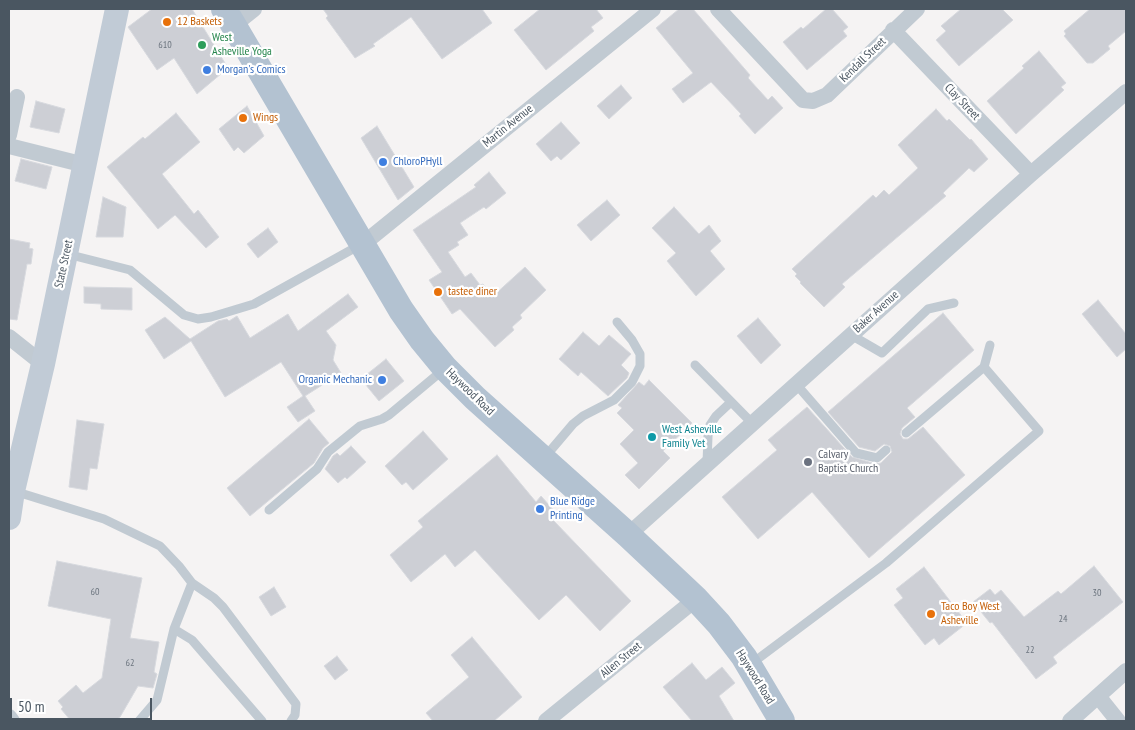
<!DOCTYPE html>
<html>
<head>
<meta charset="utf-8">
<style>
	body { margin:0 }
	#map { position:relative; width:1135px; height:730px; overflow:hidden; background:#f5f3f3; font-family:"PT Sans Narrow",sans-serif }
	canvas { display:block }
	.frame { position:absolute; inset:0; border:10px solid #4a5661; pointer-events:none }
	.scale { position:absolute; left:10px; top:698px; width:142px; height:22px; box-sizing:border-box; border:2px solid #4a5661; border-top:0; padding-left:6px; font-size:15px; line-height:18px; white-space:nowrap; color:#4a5661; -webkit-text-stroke:4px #fff; paint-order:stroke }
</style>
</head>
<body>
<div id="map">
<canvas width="1135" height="730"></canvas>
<div class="frame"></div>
<div class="scale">50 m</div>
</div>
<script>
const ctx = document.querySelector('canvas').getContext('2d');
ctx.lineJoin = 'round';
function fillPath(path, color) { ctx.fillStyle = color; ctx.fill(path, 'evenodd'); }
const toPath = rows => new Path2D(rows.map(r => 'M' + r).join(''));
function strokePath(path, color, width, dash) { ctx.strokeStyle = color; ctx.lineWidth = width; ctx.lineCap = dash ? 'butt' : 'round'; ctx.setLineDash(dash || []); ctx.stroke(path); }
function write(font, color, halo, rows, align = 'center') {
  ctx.font = font + ' "PT Sans Narrow",sans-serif'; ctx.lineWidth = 4.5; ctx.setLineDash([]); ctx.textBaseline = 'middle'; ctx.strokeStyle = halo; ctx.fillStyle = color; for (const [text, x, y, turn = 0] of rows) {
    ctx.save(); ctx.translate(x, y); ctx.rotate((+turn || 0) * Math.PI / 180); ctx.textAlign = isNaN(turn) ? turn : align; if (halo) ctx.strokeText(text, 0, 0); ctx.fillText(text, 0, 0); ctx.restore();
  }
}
const building = toPath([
	[152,9,192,9,228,68,197,94,174,58,157,70,128,27,152,9],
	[323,9,482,9,492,23,442,59,411,17,373,44,375,46,355,58,326,18,328,16,323,9],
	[540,9,596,9,603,18,591,27,594,31,546,70,514,30,540,9],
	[679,9,693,9,750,75,748,78,768,100,772,96,783,108,755,134,739,116,741,114,711,82,683,103,672,89,693,73,656,28,679,9],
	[826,9,832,9,848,27,843,31,847,36,807,70,783,42,801,27,803,29,826,9],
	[961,9,1002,9,1013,20,959,66,936,40,946,31,941,26,961,9],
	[1090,9,1126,9,1126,31,1108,46,1110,49,1093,63,1087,63,1064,36,1066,34,1064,31,1090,9],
	[1039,51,1066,83,1061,87,1064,90,1016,134,987,101,1024,68,1022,66,1039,51],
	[621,85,632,98,609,119,597,106,621,85],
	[36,101,65,109,59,133,30,127,36,101],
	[247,106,264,136,244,153,238,147,234,151,219,129,247,106],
	[936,109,947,121,949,119,970,140,971,139,988,159,974,172,969,168,943,193,946,196,842,284,845,287,824,307,800,283,801,282,795,276,797,274,792,269,873,195,876,198,884,190,889,195,918,168,898,145,936,109],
	[176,113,200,142,162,174,194,214,198,210,219,237,206,248,175,215,158,229,107,167,143,137,145,139,176,113],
	[561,122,580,143,561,160,557,156,551,161,536,144,561,122],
	[377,126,414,187,398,200,361,138,377,126],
	[21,159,52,167,46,189,15,181,21,159],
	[489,172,506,193,486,209,484,207,460,223,468,235,457,242,459,245,448,252,465,277,471,273,480,285,483,284,492,297,525,267,546,290,520,315,522,318,512,327,514,330,495,347,460,309,452,314,429,280,442,272,413,230,476,187,474,185,489,172],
	[103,197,126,207,123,237,96,237,103,197],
	[607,200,620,215,591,241,577,225,607,200],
	[674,207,699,234,709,225,721,241,710,251,725,269,696,296,667,261,676,253,652,228,674,207],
	[268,228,278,242,258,258,247,244,268,228],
	[9,239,30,243,29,248,33,249,31,264,27,264,17,320,9,319,9,239],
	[84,287,132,288,132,310,101,309,101,304,84,303,84,287],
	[348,294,358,307,326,331,336,345,333,360,341,373,305,396,315,411,298,422,287,407,303,396,281,362,225,397,191,341,164,359,145,330,165,317,190,339,218,321,227,319,229,321,237,316,250,338,288,314,298,331,348,294],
	[1098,300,1126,334,1126,349,1117,357,1082,314,1098,300],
	[943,313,974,350,907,408,915,417,902,428,900,434,903,439,908,439,923,427,965,475,869,558,812,492,758,539,722,497,777,450,768,440,807,407,852,457,876,464,881,463,892,452,890,446,884,444,875,451,859,447,828,412,943,313],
	[758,318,781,345,761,364,737,336,758,318],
	[583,332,599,346,609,335,631,354,621,365,629,373,627,378,608,396,581,372,578,376,559,359,583,332],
	[386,359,404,381,379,401,361,379,386,359],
	[649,380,692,423,663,451,670,458,639,489,625,475,638,463,620,444,634,430,617,413,622,408,618,405,639,382,644,386,649,380],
	[309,419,329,443,323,448,314,463,250,516,227,488,309,419],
	[77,420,104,424,97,469,90,468,87,490,69,487,77,420],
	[423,431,448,459,413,490,406,482,402,485,385,466,423,431],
	[351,446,366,462,347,479,345,477,338,483,325,469,333,456,337,453,340,456,351,446],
	[497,455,536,502,541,496,558,515,553,520,631,601,600,631,566,595,539,620,475,550,455,567,445,554,411,582,390,555,423,527,418,521,497,455],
	[57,561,142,578,130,638,159,642,154,672,157,674,153,688,138,686,120,717,115,721,71,721,61,709,63,707,58,701,76,685,83,693,102,678,111,619,48,606,57,561],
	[1094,566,1123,602,1053,657,1057,663,1036,679,992,622,990,623,973,602,990,589,995,595,1001,590,1024,617,1058,591,1061,594,1094,566],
	[924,567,967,623,939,645,934,638,925,645,894,605,903,598,896,589,924,567],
	[274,587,286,607,271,616,259,597,274,587],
	[472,637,522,697,494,721,433,721,426,713,469,677,451,655,472,637],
	[337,656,348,670,335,680,324,666,337,656],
	[692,663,706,680,722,667,735,683,719,696,734,721,692,721,663,687,692,663]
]);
fillPath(building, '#cdcfd5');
strokePath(building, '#d7d9de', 1);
strokePath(toPath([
	[67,254,130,270,184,315,198,319,211,317,254,304,360,245],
	[851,335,882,353,928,309,954,303],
	[695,365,752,423],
	[796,384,856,453,877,458,886,450],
	[906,433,984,367],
	[545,457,573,424,583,416,614,400,632,382,640,366,640,354,632,340,617,322],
	[707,463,708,436,710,425,716,416,731,402],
	[14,491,104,519,160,546,179,566,192,583,214,598,223,607,296,704,295,715,291,721],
	[269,510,317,469,328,452,355,430,360,426,382,419,389,415,443,370],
	[192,583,174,629,192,640,262,721],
	[751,664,886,563,1039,431,984,367,990,345],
	[139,721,157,700,174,629]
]), '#c1cad2', 9);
strokePath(toPath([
	[718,9,803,100,813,101,827,95,917,9],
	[234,25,254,9],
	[893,30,1031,174],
	[9,135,17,97],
	[9,146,85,165],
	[363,244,653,9],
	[9,337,43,364],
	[628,535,1031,174,1126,92],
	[1098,696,1118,721],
	[9,717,12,721],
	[546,721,696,599],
	[1070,721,1126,671]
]), '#c1cad2', 16);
strokePath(toPath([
	[9,518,13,491,43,364,117,9]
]), '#c1cbd6', 24);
strokePath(toPath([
	[224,9,401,310,422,340,445,368,475,398,628,535,696,599,719,624,744,657,782,721]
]), '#b3c2d1', 26);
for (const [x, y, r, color] of [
	[167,22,5,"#e8710a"],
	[202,45,5,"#2e9e5b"],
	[207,70,5,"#3f7fe0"],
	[243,118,5,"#e8710a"],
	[383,162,5,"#3f7fe0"],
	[438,292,5,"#e8710a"],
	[382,380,5,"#3f7fe0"],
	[652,437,5,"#0f9aa8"],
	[808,462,5,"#6b7280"],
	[540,509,5,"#3f7fe0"],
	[931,614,5,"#e8710a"]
]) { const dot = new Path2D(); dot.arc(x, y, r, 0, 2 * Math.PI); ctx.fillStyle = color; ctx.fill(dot); strokePath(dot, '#fff', 2); }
write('10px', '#6b747e', null, [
	["610",165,45],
	["60",95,592],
	["30",1097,593],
	["24",1063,619],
	["22",1030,650],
	["62",130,663]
]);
write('12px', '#c56008', '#fff', [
	["12 Baskets",177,22],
	["Wings",253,118],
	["tastee diner",448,292],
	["Taco Boy West",941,607],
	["Asheville",941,621]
], 'left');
write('12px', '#27864d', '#fff', [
	["West",212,38],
	["Asheville Yoga",212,52]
], 'left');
write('12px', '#4a5661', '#fff', [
	["Kendall Street",863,60,-44],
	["Clay Street",962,102,46],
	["Martin Avenue",508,126,-39],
	["State Street",64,264,-78],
	["Baker Avenue",876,312,-42],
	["Haywood Road",470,392,44],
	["Allen Street",621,660,-39],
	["Haywood Road",755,677,58]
]);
write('12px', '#366cbe', '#fff', [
	["Morgan's Comics",217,70],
	["ChloroPHyll",393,162],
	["Organic Mechanic",372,380,"right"],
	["Blue Ridge",550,502],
	["Printing",550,516]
], 'left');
write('12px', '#0d838f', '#fff', [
	["West Asheville",662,430],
	["Family Vet",662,444]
], 'left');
write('12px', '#5b616d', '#fff', [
	["Calvary",818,455],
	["Baptist Church",818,469]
], 'left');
</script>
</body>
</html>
